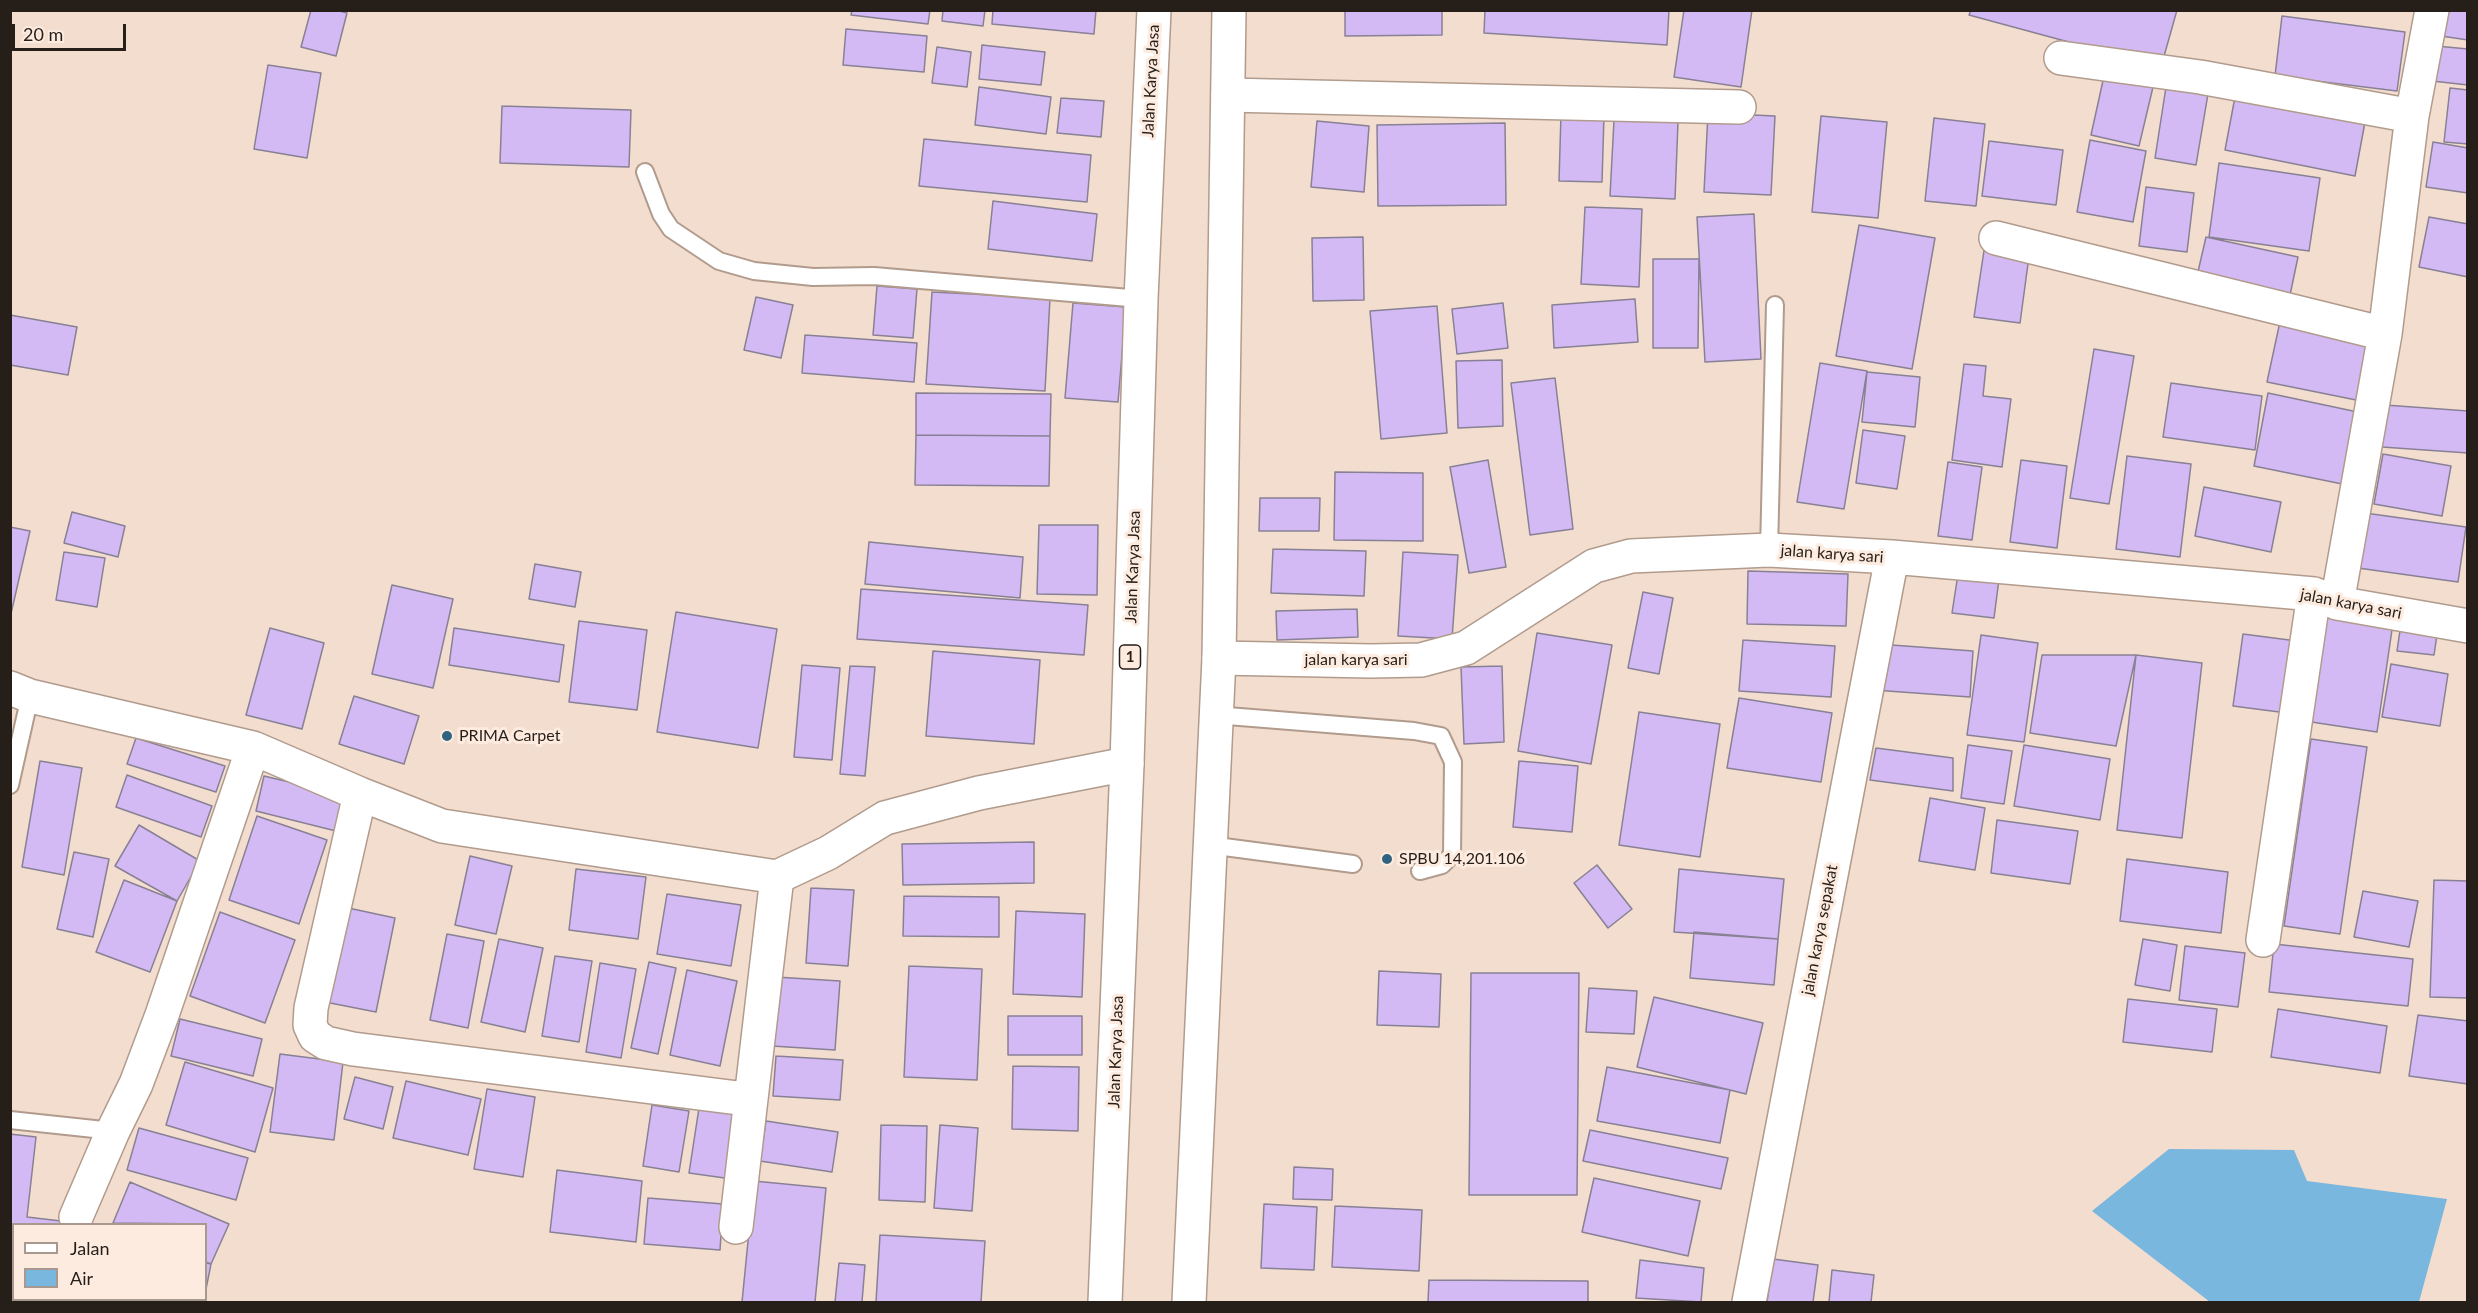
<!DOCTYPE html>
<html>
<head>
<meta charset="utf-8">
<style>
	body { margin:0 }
	#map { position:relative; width:2478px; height:1313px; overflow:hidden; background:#f3ddce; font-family:Lato,sans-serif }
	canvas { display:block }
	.frame { position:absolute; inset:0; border:12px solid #261e18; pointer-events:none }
	.legend { position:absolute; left:12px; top:1223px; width:195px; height:78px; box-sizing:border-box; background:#fdebdf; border:2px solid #a7998f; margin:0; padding:8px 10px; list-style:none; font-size:18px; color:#261e18 }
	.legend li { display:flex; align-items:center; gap:12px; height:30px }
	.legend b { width:30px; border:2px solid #a7998f }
	.scale { position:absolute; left:12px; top:24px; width:114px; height:27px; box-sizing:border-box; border:3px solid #261e18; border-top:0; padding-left:8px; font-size:18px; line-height:21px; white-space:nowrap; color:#261e18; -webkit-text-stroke:4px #fdebdf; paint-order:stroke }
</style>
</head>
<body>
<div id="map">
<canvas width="2478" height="1313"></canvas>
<div class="frame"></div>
<ul class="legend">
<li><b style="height:8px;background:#fff"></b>Jalan</li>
<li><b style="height:16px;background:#79b7de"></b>Air</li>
</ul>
<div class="scale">20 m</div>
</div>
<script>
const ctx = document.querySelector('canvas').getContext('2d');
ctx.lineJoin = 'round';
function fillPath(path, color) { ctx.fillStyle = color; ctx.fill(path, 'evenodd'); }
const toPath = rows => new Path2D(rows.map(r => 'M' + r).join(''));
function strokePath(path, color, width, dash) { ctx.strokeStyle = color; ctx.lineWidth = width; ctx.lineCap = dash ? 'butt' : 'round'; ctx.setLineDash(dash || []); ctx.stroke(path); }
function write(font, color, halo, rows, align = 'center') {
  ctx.font = font + ' Lato,sans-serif'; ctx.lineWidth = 6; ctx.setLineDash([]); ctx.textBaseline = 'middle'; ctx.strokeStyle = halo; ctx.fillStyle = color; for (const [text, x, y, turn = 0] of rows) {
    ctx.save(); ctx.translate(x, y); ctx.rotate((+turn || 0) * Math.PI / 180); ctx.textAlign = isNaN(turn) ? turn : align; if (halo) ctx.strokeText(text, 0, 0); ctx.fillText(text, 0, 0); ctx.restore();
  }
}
fillPath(toPath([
	[2169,1149,2294,1150,2307,1181,2447,1199,2419,1302,2210,1302,2092,1211]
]), '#79b7de');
const building = toPath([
	[311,10,336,10,347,13,336,56,301,47,311,10],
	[852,10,930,10,928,24,851,15,852,10],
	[943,10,985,10,983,26,942,21,943,10],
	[993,10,1096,10,1094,34,992,24,993,10],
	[1345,10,1442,10,1442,35,1345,36,1345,10],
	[1485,10,1669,10,1667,45,1484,33,1485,10],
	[1684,10,1752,10,1741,87,1674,77,1684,10],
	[1971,10,2177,10,2161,67,1969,15,1971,10],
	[2445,10,2468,10,2468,40,2441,36,2445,10],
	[2282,16,2405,32,2397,91,2275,76,2282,16],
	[846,29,927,36,924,72,843,65,846,29],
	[982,45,1045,52,1041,85,979,79,982,45],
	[2436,46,2468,49,2468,85,2432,81,2436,46],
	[937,47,971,52,967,87,932,83,937,47],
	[268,65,321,73,307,158,254,149,268,65],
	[2104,76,2153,87,2139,146,2091,135,2104,76],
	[979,87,1051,97,1046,134,975,125,979,87],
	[2166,87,2208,94,2196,165,2155,158,2166,87],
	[2450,88,2468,90,2468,144,2444,142,2450,88],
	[2235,97,2365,122,2355,176,2225,150,2235,97],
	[1061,98,1104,101,1101,137,1057,133,1061,98],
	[502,106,631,110,629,167,500,163,502,106],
	[1708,113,1775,116,1771,195,1704,192,1708,113],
	[1561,114,1604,115,1602,182,1559,181,1561,114],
	[1821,116,1887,122,1878,218,1812,212,1821,116],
	[1934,118,1985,124,1976,206,1925,201,1934,118],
	[1614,120,1678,122,1675,199,1610,196,1614,120],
	[1317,121,1369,126,1364,192,1311,187,1317,121],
	[1505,123,1506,205,1378,206,1377,125,1505,123],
	[924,139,1091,155,1087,202,919,186,924,139],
	[2090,140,2146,151,2133,222,2077,212,2090,140],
	[1989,141,2063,150,2056,205,1982,196,1989,141],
	[2433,142,2468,148,2468,193,2426,187,2433,142],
	[2219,163,2320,178,2309,251,2209,237,2219,163],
	[2146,187,2194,193,2187,252,2139,246,2146,187],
	[993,201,1097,214,1092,261,988,249,993,201],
	[1585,207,1642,209,1639,287,1581,284,1585,207],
	[1754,214,1761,359,1705,362,1697,217,1754,214],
	[2429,217,2468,224,2468,277,2419,267,2429,217],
	[1859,225,1935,238,1912,369,1836,356,1859,225],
	[1363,237,1364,300,1313,301,1312,238,1363,237],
	[2206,237,2298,257,2290,295,2197,276,2206,237],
	[1985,244,2030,249,2020,323,1974,317,1985,244],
	[1653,259,1699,259,1698,348,1653,348,1653,259],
	[877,286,917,289,913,338,873,335,877,286],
	[932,292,1050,298,1045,391,926,384,932,292],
	[756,297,793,305,781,358,744,350,756,297],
	[1635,299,1638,342,1554,348,1552,305,1635,299],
	[1073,303,1126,307,1118,402,1065,398,1073,303],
	[1503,303,1508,348,1457,354,1452,309,1503,303],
	[1437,306,1447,433,1381,439,1370,311,1437,306],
	[10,315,77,327,68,375,10,365,10,315],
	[2281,317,2379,337,2366,402,2267,382,2281,317],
	[805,335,917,343,914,382,802,373,805,335],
	[2094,349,2134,356,2109,504,2070,498,2094,349],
	[1502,360,1503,426,1458,428,1456,361,1502,360],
	[1820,363,1867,371,1844,509,1797,502,1820,363],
	[1964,364,1986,366,1983,396,2011,399,2002,467,1952,460,1964,364],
	[1867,372,1920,377,1915,427,1862,422,1867,372],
	[1555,378,1573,529,1530,535,1511,383,1555,378],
	[2171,383,2262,396,2255,450,2163,437,2171,383],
	[916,393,1051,394,1050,436,916,435,916,393],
	[2268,393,2367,414,2352,486,2254,466,2268,393],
	[2385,405,2468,411,2468,453,2382,447,2385,405],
	[1863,430,1905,436,1897,489,1856,483,1863,430],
	[916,435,1050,436,1049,486,915,485,916,435],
	[2383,454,2451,466,2442,516,2374,504,2383,454],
	[2127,456,2191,464,2180,557,2116,549,2127,456],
	[1488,460,1506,567,1469,573,1450,467,1488,460],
	[2021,460,2067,466,2057,548,2010,542,2021,460],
	[1948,462,1982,467,1972,540,1938,536,1948,462],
	[1335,472,1423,473,1423,541,1334,540,1335,472],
	[2204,487,2281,502,2271,552,2195,536,2204,487],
	[1260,498,1320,498,1319,531,1259,531,1260,498],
	[72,512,125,526,118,557,64,543,72,512],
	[2365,513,2466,527,2458,582,2358,568,2365,513],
	[1039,525,1098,525,1097,595,1037,594,1039,525],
	[10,527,30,531,10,618,10,527],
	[869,542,1023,557,1020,598,865,584,869,542],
	[1273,549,1366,551,1364,596,1271,593,1273,549],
	[64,552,105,558,97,607,56,600,64,552],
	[1403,552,1458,555,1452,639,1398,636,1403,552],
	[535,564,581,572,575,607,529,599,535,564],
	[1748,571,1848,574,1846,626,1747,624,1748,571],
	[1958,574,1999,579,1994,618,1952,613,1958,574],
	[392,585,453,599,433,688,372,674,392,585],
	[861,589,1088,605,1084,655,857,639,861,589],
	[1643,592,1673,598,1659,674,1628,668,1643,592],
	[1357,609,1358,637,1277,640,1276,611,1357,609],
	[676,612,777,629,758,748,657,732,676,612],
	[2322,612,2393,623,2377,732,2305,721,2322,612],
	[579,621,647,630,637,710,569,702,579,621],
	[2401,624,2438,628,2434,655,2397,651,2401,624],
	[270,628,324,643,302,729,246,715,270,628],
	[454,628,564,645,559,682,449,665,454,628],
	[1537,633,1612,645,1591,764,1518,751,1537,633],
	[2243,634,2297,641,2287,713,2233,706,2243,634],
	[1981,635,2038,643,2024,742,1967,735,1981,635],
	[1743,640,1835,646,1831,697,1739,691,1743,640],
	[1878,644,1973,651,1970,697,1874,690,1878,644],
	[933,651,1040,660,1034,744,926,736,933,651],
	[2042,655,2136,655,2116,746,2030,733,2042,655],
	[2136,655,2202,663,2182,838,2117,830,2136,655],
	[2391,664,2448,674,2440,726,2382,717,2391,664],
	[802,665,840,668,832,760,794,757,802,665],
	[850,666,875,667,865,776,840,774,850,666],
	[1502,666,1504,742,1464,744,1461,667,1502,666],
	[354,696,419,716,404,764,339,744,354,696],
	[1739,698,1832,713,1821,782,1727,768,1739,698],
	[1639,712,1720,724,1700,857,1619,845,1639,712],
	[136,738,225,766,216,792,127,764,136,738],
	[2311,739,2367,747,2340,934,2284,926,2311,739],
	[1968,745,2012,751,2004,804,1961,798,1968,745],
	[2024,745,2110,759,2100,820,2014,806,2024,745],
	[1876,748,1953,758,1953,791,1870,780,1876,748],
	[40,761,82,768,64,875,22,867,40,761],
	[1519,761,1578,766,1572,832,1513,827,1519,761],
	[127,775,212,806,201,837,116,807,127,775],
	[264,776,344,795,336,831,256,811,264,776],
	[1930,798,1985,808,1975,870,1919,861,1930,798],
	[257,816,327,840,299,924,229,900,257,816],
	[1997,820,2078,831,2070,884,1991,873,1997,820],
	[139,825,200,861,177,901,115,866,139,825],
	[1034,842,1034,883,903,885,902,844,1034,842],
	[74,852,109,859,93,937,57,929,74,852],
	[470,856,512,866,496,934,455,925,470,856],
	[2127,859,2228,872,2221,933,2120,921,2127,859],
	[1597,865,1632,909,1608,928,1574,883,1597,865],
	[576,869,646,877,638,939,569,930,576,869],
	[1679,869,1784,879,1778,939,1674,932,1679,869],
	[124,880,177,901,150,972,96,952,124,880],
	[2434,880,2468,881,2468,998,2430,997,2434,880],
	[811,888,854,890,848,966,806,963,811,888],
	[2363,891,2418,901,2409,947,2354,937,2363,891],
	[667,894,741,905,731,966,657,954,667,894],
	[904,896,999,897,999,937,903,936,904,896],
	[339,906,395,918,376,1012,320,1001,339,906],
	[1016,911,1085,914,1082,997,1013,994,1016,911],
	[220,912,295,940,265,1023,190,996,220,912],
	[1694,932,1778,939,1774,985,1690,978,1694,932],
	[447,934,484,941,468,1028,430,1020,447,934],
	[499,939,543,948,525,1032,481,1022,499,939],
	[2143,939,2177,945,2170,991,2135,985,2143,939],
	[2274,944,2413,959,2408,1006,2269,992,2274,944],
	[2185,946,2245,953,2238,1007,2179,1000,2185,946],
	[555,956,592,961,579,1042,542,1036,555,956],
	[649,962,676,968,658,1054,631,1048,649,962],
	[600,963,636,969,621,1058,586,1052,600,963],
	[909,966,982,969,977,1080,904,1077,909,966],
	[687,970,737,981,720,1066,670,1055,687,970],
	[1379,971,1441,974,1439,1027,1377,1025,1379,971],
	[1471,973,1579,973,1577,1195,1469,1195,1471,973],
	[776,977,840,981,835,1050,772,1046,776,977],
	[1589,988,1637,991,1634,1034,1586,1032,1589,988],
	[1654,997,1763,1023,1746,1094,1637,1067,1654,997],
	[2128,999,2217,1009,2212,1052,2123,1042,2128,999],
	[2278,1009,2387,1026,2380,1073,2271,1057,2278,1009],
	[2418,1015,2468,1021,2468,1084,2409,1076,2418,1015],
	[1008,1016,1082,1016,1082,1055,1008,1055,1008,1016],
	[180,1019,262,1039,253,1076,171,1056,180,1019],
	[280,1054,343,1062,334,1140,270,1132,280,1054],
	[776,1056,843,1060,840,1100,773,1096,776,1056],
	[185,1062,273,1088,255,1152,166,1125,185,1062],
	[1013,1066,1079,1067,1078,1131,1012,1129,1013,1066],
	[1607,1067,1730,1090,1720,1143,1597,1121,1607,1067],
	[355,1077,393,1087,383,1129,344,1119,355,1077],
	[406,1081,481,1099,468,1155,393,1138,406,1081],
	[487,1089,535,1097,523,1177,474,1169,487,1089],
	[652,1105,689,1111,679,1172,643,1166,652,1105],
	[699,1108,741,1114,732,1179,689,1173,699,1108],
	[766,1121,838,1132,832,1172,760,1161,766,1121],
	[881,1125,927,1126,925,1202,879,1200,881,1125],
	[940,1125,978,1128,972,1211,934,1208,940,1125],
	[139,1128,248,1158,236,1200,127,1170,139,1128],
	[1590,1130,1728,1158,1721,1189,1583,1161,1590,1130],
	[10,1134,36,1137,27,1217,78,1223,78,1224,14,1224,14,1291,10,1290,10,1134],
	[1294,1167,1333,1169,1332,1200,1293,1199,1294,1167],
	[557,1170,642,1181,636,1242,550,1232,557,1170],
	[1594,1178,1700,1201,1688,1256,1582,1232,1594,1178],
	[754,1181,826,1188,815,1302,742,1302,754,1181],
	[130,1182,229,1224,211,1264,206,1262,206,1224,113,1223,130,1182],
	[648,1198,723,1204,720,1250,644,1244,648,1198],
	[1264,1204,1317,1207,1314,1270,1261,1268,1264,1204],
	[1335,1206,1422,1210,1419,1271,1332,1267,1335,1206],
	[880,1235,985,1241,981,1302,876,1302,880,1235],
	[1773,1259,1818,1265,1813,1302,1767,1302,1773,1259],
	[1640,1260,1704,1268,1701,1302,1636,1298,1640,1260],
	[206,1263,211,1264,206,1289,206,1263],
	[839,1263,865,1265,862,1302,835,1302,839,1263],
	[1832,1270,1874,1275,1871,1302,1829,1302,1832,1270],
	[1429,1280,1588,1281,1588,1302,1428,1302,1429,1280],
	[102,1300,203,1300,202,1302,102,1302,102,1300]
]);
fillPath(building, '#d3baf5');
strokePath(building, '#888094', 1.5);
const service = toPath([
	[645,172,661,214,671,229,719,261,754,271,813,277,874,276,1141,299],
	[1769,550,1775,305],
	[1215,715,1414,731,1441,736,1453,762,1452,855,1442,865,1420,871],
	[10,785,30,696],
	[1209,845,1353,864],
	[10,1120,113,1131]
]);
const minor = toPath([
	[2061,58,2200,77,2412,116],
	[1228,95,1739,107],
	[1996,238,2385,334],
	[2337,603,2385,334,2412,116,2432,10],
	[1219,658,1371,661,1421,660,1466,648,1594,566,1631,556,1769,550,1892,557,2314,594,2337,603,2468,626],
	[10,688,30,696,253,748,360,794,442,826,777,877,828,853,885,818,979,793,1127,764],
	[360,794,311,1008,310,1025,315,1036,326,1043,353,1049,738,1098],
	[2263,940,2314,594],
	[76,1217,113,1131,136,1084,162,1015,253,748],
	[736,1227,777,877],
	[1749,1302,1892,557]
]);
const trunk = toPath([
	[1105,1302,1127,764,1141,299,1154,10],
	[1189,1302,1219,658,1229,10]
]);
strokePath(service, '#b19b8d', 20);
strokePath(minor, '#b19b8d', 36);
strokePath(trunk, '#b19b8d', 36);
strokePath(service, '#fff', 16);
strokePath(minor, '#fff', 33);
strokePath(trunk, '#fff', 33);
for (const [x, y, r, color] of [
	[447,736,6,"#306380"],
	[1387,859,6,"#306380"]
]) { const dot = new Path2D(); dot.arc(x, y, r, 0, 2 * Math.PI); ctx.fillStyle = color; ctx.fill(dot); strokePath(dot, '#fdebdf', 2); }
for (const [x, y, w] of [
	[1130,657,21]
]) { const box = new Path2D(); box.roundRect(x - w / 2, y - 12, w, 24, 4.5); ctx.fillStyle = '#fdebdf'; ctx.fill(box); strokePath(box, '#261e18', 1.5); }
write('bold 15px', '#261e18', null, [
	["1",1130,657]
]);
write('16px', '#261e18', '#fdebdf', [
	["Jalan Karya Jasa",1151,81,-87],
	["jalan karya sari",1832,554,4],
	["Jalan Karya Jasa",1133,567,-88],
	["jalan karya sari",2351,604,11],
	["jalan karya sari",1356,660],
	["jalan karya sepakat",1820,930,-79],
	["Jalan Karya Jasa",1116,1052,-88]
]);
write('16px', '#261e18', '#fdebdf', [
	["PRIMA Carpet",459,736],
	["SPBU 14,201.106",1399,859]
], 'left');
</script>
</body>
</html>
